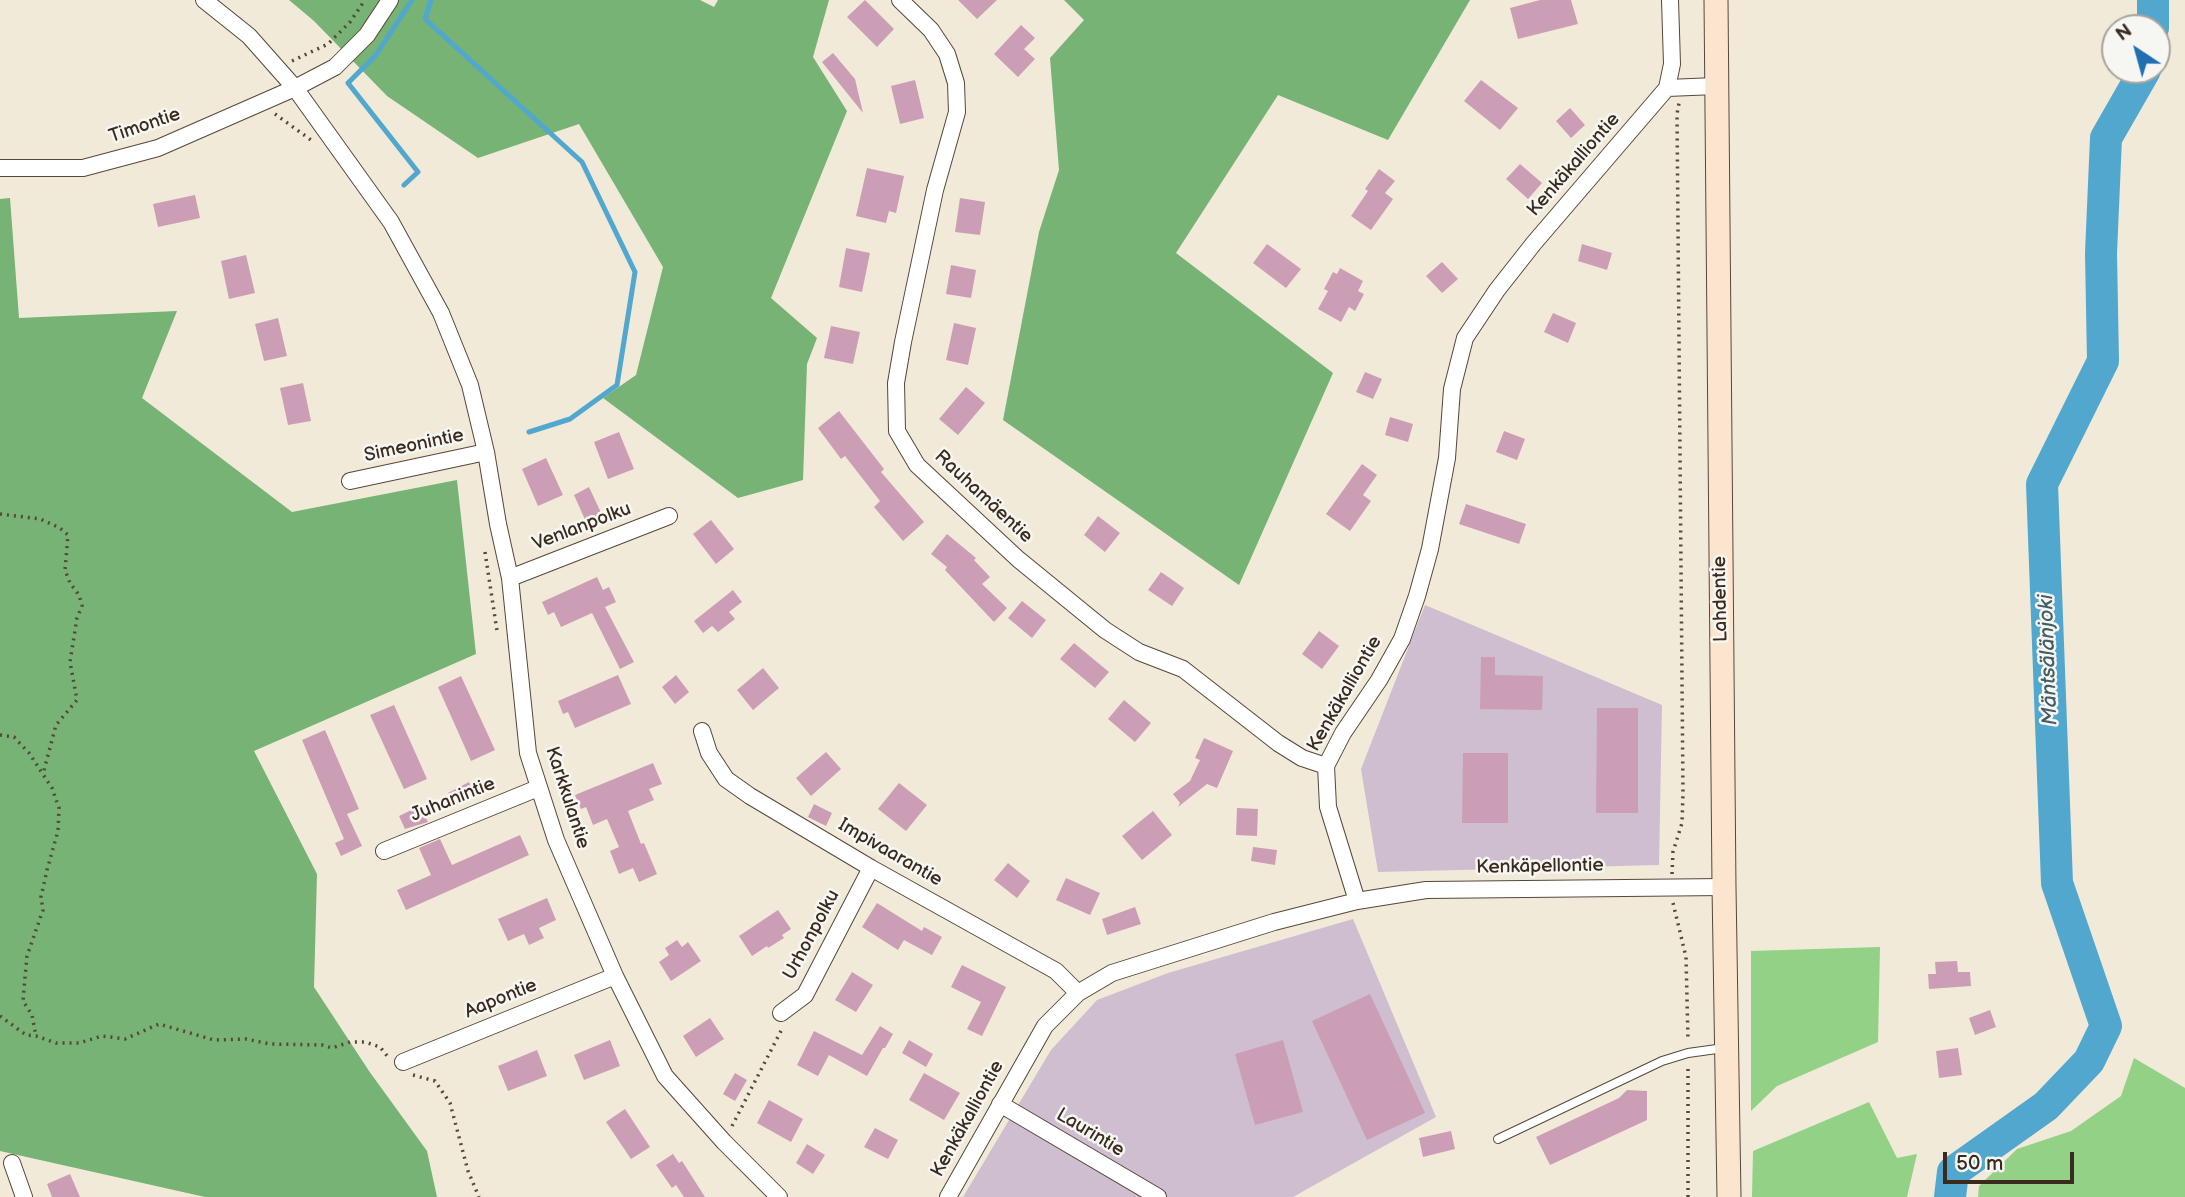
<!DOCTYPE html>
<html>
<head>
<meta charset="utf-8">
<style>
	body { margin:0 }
	#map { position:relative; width:2185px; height:1197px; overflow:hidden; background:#f1ead8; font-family:"Balsamiq Sans",sans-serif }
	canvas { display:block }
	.north { position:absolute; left:2101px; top:14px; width:70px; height:70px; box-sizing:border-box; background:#f6f6f2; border:2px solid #aba49d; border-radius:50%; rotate:324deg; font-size:19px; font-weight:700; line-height:28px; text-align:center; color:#3b2a1e }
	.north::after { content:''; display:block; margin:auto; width:24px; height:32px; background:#1f6fb2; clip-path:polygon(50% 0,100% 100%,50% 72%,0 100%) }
	.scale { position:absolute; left:1943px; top:1152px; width:131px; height:32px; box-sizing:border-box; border:4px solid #3b2a1e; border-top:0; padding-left:9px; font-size:21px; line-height:24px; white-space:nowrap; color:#3b2a1e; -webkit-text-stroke:5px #f6f6f2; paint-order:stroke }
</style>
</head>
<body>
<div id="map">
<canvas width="2185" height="1197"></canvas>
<div class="north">N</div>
<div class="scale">50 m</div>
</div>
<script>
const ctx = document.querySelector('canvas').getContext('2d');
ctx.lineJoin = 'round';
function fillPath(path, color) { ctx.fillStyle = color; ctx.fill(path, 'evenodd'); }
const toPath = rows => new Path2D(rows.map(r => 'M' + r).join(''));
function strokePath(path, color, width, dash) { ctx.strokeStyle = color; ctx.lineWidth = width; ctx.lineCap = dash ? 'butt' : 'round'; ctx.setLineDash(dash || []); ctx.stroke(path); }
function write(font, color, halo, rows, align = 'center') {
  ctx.font = font + ' "Balsamiq Sans",sans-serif'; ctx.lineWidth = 5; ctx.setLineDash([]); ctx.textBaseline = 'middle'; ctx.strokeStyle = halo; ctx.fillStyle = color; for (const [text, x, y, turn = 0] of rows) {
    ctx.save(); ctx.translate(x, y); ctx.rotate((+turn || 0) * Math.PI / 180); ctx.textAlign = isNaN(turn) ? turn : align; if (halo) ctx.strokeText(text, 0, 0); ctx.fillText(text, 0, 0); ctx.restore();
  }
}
fillPath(toPath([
	[1425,605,1662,705,1659,865,1378,872,1361,769],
	[1353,919,1436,1117,1293,1197,963,1197,1051,1050,1097,1000,1168,973]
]), '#cebed0');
fillPath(toPath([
	[1880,947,1878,1042,1777,1086,1751,1111,1751,951],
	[2134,1058,2185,1088,2185,1197,1978,1197,1979,1186,2017,1149,2071,1131,2121,1096],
	[1869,1102,1897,1158,1917,1154,1907,1197,1752,1197,1753,1151]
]), '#93d187');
fillPath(toPath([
	[289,0,700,0,714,7,718,0,829,0,813,57,847,111,771,298,817,338,807,364,803,480,738,498,603,398,636,375,663,267,579,124,478,158,387,96,314,21],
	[1064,0,1470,0,1388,140,1278,95,1176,253,1333,373,1239,585,1003,420,1039,232,1059,170,1050,58,1084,20],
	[10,198,19,318,177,311,142,398,292,512,457,480,476,654,254,751,317,874,314,987,369,1071,427,1151,437,1197,205,1197,0,1151,0,199]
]), '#76b374');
strokePath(toPath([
	[431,0,425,19,582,162,635,272,617,385,570,419,529,432],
	[404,185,418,172,348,83,376,55,412,0]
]), '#51a7ce', 5);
strokePath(toPath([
	[2153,28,2153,0],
	[1950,1197,1953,1172,2046,1106,2089,1061,2106,1026,2057,883,2042,484,2103,361,2101,253,2106,138,2145,70]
]), '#51a7ce', 32);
fillPath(toPath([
	[865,0,894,29,877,47,847,17],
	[958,0,997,0,977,19],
	[1540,0,1571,0,1578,24,1518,39,1510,8],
	[1021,25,1035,38,1024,49,1035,59,1018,77,994,54],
	[833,53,855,79,863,113,822,62],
	[915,80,924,118,900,124,891,86],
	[1481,80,1518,108,1500,130,1464,101],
	[1570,108,1585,125,1571,138,1556,121],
	[1520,164,1542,183,1528,199,1506,179],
	[867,168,904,176,896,213,889,211,886,223,856,216],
	[1379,169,1395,181,1385,193,1393,199,1371,230,1351,216,1368,191,1365,189],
	[195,195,200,218,158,227,153,204],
	[960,198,985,202,980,235,955,232],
	[1267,244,1301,269,1286,288,1253,263],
	[1582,244,1612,253,1607,270,1578,261],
	[846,248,870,253,862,292,839,287],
	[246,255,255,293,229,299,221,261],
	[1442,262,1458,279,1442,293,1426,276],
	[951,265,976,270,971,298,946,294],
	[1340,268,1363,281,1358,291,1364,294,1355,311,1349,307,1341,322,1318,309,1328,291,1324,289,1333,272,1337,274],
	[1553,313,1576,323,1568,343,1544,332],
	[278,318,287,356,264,361,255,324],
	[954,323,976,328,968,365,946,360],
	[831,326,860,332,853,364,824,358],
	[1365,372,1382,379,1373,399,1356,392],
	[303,383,311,421,288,425,280,388],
	[966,387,985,403,958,435,939,419],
	[839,411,884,469,881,472,924,522,903,541,874,507,880,501,845,456,841,459,818,428],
	[1390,417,1413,424,1408,442,1385,435],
	[1504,431,1525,439,1517,460,1496,452],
	[619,432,634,469,608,479,594,442],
	[546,458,563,495,538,506,522,469],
	[1362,464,1377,475,1363,495,1371,501,1350,531,1326,514],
	[589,487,603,517,587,524,574,495],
	[1466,504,1526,524,1519,544,1459,524],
	[1098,516,1120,533,1105,552,1084,535],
	[711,520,734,549,716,564,693,534],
	[947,534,976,558,974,560,990,577,982,584,1007,608,994,622,945,570,947,567,931,554],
	[1161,572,1184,588,1172,606,1148,590],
	[597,577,603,590,609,587,616,602,605,607,634,662,620,669,592,613,561,627,554,612,548,615,542,602],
	[733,590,742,602,729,612,735,619,718,632,712,626,703,633,694,621],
	[1022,601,1046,620,1032,638,1008,618],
	[1319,631,1339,646,1322,669,1302,654],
	[1074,643,1109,672,1095,688,1060,659],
	[1481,657,1495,657,1495,675,1543,676,1542,710,1480,709],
	[763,668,779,688,753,710,737,690],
	[618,675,631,704,575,728,568,712,563,714,558,701],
	[676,675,689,692,675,704,662,687],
	[461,676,495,750,471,761,438,687],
	[1124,700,1151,723,1135,742,1108,719],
	[394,705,427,779,404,789,370,715],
	[1597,708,1638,708,1638,813,1596,813],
	[325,730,359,809,347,814,362,846,341,856,335,843,344,839,302,740],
	[1204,738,1233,751,1217,788,1207,784,1178,807,1180,803,1173,794,1190,781,1200,760,1195,758],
	[826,752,841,769,811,796,796,778],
	[1463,753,1508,753,1508,823,1462,823],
	[653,763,662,784,649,789,654,800,628,811,641,844,644,843,657,874,639,882,633,868,619,874,610,851,619,847,607,819,593,825,586,807,581,809,575,795],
	[469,782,475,796,455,806,448,793],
	[899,783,927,805,906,831,878,809],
	[814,804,832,813,826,826,808,817],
	[420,806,428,822,405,829,399,816],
	[1237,808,1258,809,1257,836,1236,835],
	[1153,811,1172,835,1142,860,1122,836],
	[520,835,529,855,406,910,397,890,431,875,419,848,440,839,452,865],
	[1253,847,1277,850,1275,865,1251,861],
	[1008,863,1030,881,1017,898,994,880],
	[1066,878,1100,893,1090,915,1056,900],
	[547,898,556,920,539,928,544,938,529,945,524,934,508,941,498,919],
	[877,903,922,931,924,927,942,937,932,955,904,940,898,950,862,927],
	[1135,907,1141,924,1107,935,1102,919],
	[778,910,791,929,782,935,784,938,768,948,767,946,752,956,739,936],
	[677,940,682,947,688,942,701,961,671,981,659,962,669,955,665,948],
	[1957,961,1958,972,1970,972,1971,986,1929,989,1928,974,1936,974,1935,962],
	[962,965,1006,987,982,1036,967,1029,981,1002,951,987],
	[852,972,873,985,856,1012,835,1000],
	[1370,994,1425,1113,1367,1140,1312,1021],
	[1990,1010,1996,1027,1975,1035,1969,1018],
	[710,1018,724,1039,696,1057,683,1036],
	[880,1026,893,1034,885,1048,883,1048,867,1076,829,1055,818,1076,797,1065,814,1031,862,1055],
	[610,1040,620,1066,584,1080,574,1055],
	[909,1040,933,1054,926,1067,902,1053],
	[1283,1040,1303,1112,1255,1125,1235,1054],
	[1958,1048,1962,1075,1939,1078,1936,1051],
	[537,1050,547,1076,508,1091,498,1066],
	[735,1073,747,1080,735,1101,723,1094],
	[924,1073,960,1093,944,1120,909,1100],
	[1627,1090,1647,1091,1647,1120,1550,1165,1536,1137,1619,1098],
	[769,1100,803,1119,791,1142,757,1123],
	[625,1109,650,1147,631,1159,606,1122],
	[875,1128,898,1140,888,1159,864,1147],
	[1451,1131,1455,1149,1423,1157,1419,1138],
	[807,1144,825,1155,813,1174,796,1163],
	[673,1154,679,1163,682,1161,705,1197,684,1197,676,1185,672,1188,656,1165],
	[70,1174,80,1197,52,1197,47,1184]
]), '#cc9eb6');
const lane = toPath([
	[1498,1139,1662,1061,1688,1053,1724,1048]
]);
const street = toPath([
	[204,0,249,36,295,88,391,222,441,313,470,385,486,452,498,524,510,578,528,753,556,840,615,976,665,1076,724,1142,779,1197],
	[900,0,931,30,947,54,956,83,957,112,935,190,903,342,896,383,897,431,917,465,1018,559,1105,630,1139,652,1183,669,1278,743,1302,758,1326,766],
	[1667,88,1716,86],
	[0,168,83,168,158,148,295,88,335,67,367,35,390,0],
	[350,481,486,452],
	[510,578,669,516],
	[702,731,709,753,726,779,750,796,871,868,1056,971,1078,993],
	[384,851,538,788],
	[1357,901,1426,890,1724,887],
	[781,1013,805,995,871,868],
	[403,1062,615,976],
	[1000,1104,1158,1197],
	[12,1163,24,1197],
	[948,1197,1045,1026,1078,993,1112,973,1274,922,1357,901,1328,807,1326,766,1343,733,1379,680,1402,639,1417,596,1430,549,1447,458,1452,389,1465,338,1497,290,1534,243,1667,88,1672,64,1670,0]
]);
const secondary = toPath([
	[1716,0,1724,887,1729,1197]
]);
strokePath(lane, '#56473a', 10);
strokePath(street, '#56473a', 18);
strokePath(secondary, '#56473a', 25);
strokePath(toPath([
	[292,61,328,44,350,22,365,0],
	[275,114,311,140],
	[0,514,40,519,60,528,68,535,65,570,70,583,79,595,82,606,77,618,70,662,77,700,56,725,43,774],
	[485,552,497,631],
	[0,735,14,737,29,753,52,788,59,808,58,831,47,870,41,897,43,910,27,956,24,988,23,1001,32,1015,36,1036],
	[1672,874,1673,852,1682,823,1683,794,1677,114,1679,103],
	[1673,903,1686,957,1688,1040],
	[0,1016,26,1035,36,1036,56,1043,79,1043,102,1036,125,1039,159,1024,214,1040,246,1039,270,1044,322,1045,332,1048,350,1042,365,1042,380,1047,388,1057],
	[413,1075,435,1081,450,1103,468,1171,479,1197],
	[732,1126,783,1027],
	[1688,1197,1688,1065]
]), '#56473a', 3.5, [2, 5]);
strokePath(lane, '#fff', 8);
strokePath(street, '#fff', 16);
strokePath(secondary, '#fce5cf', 23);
write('19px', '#3b2a1e', '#f6f6f2', [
	["Timontie",145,126,-19],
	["Kenkäkalliontie",1574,165,-49],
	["Simeonintie",414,446,-12],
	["Rauhamäentie",983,497,43],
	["Venlanpolku",582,527,-21],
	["Lahdentie",1721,599,-91],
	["Kenkäkalliontie",1345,694,-60],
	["Karkkulantie",567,798,72],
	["Juhanintie",453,800,-22],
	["Impivaarantie",890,853,30],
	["Kenkäpellontie",1540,867,-1],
	["Urhonpolku",812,935,-62],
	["Aapontie",501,999,-22],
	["Kenkäkalliontie",968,1119,-61],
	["Laurintie",1090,1133,31]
]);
write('italic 21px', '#445c64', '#f6f6f2', [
	["Mäntsälänjoki",2049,660,-92]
]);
</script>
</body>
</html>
